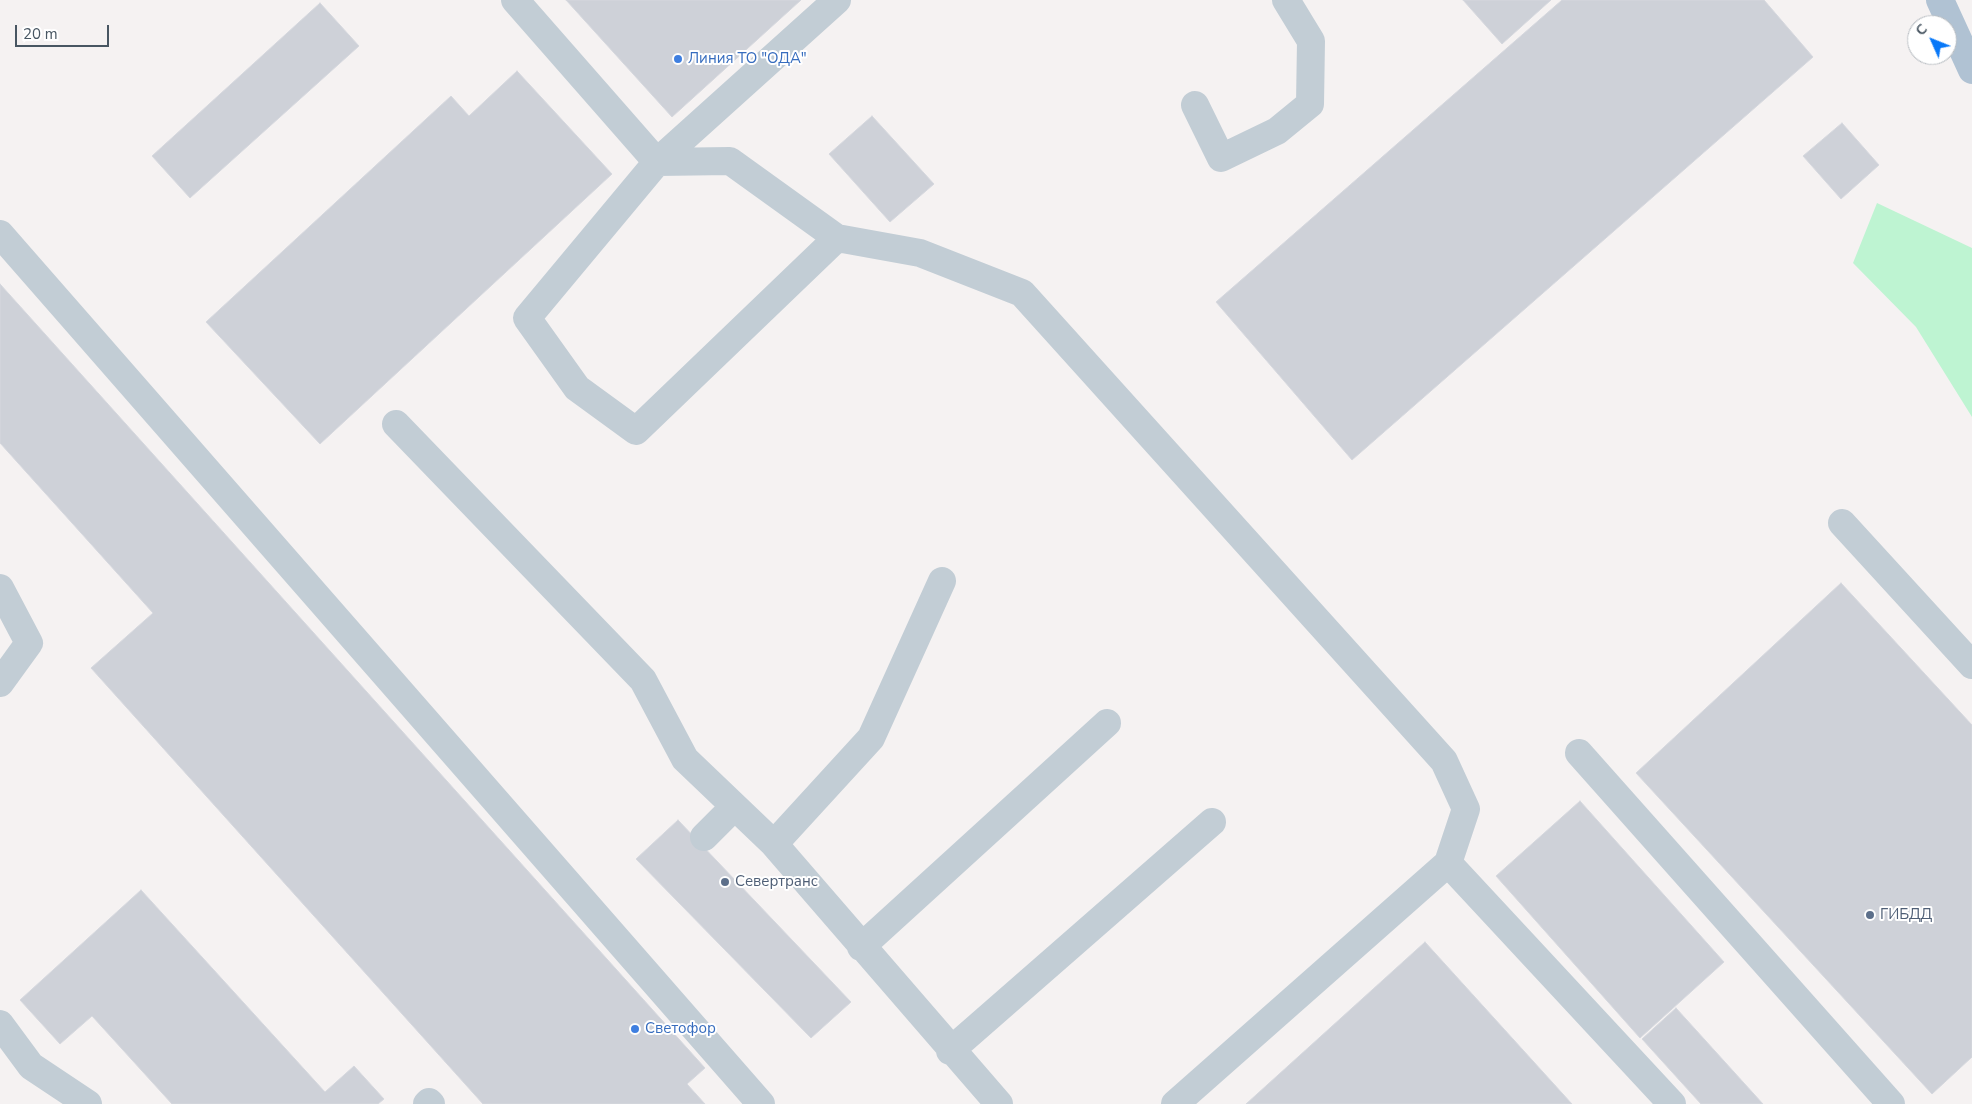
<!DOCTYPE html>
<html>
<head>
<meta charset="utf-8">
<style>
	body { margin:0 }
	#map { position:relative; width:1972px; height:1104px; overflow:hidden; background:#f5f2f2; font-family:"Nunito Sans",sans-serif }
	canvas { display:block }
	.north { position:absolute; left:1907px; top:15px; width:50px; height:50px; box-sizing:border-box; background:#fff; border:1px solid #b6bbc0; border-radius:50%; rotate:314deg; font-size:14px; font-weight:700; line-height:20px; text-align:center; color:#485662 }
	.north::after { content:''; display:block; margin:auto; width:18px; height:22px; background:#0878f8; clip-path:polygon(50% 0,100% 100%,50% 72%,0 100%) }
	.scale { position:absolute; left:15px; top:25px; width:94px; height:22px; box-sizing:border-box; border:2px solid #485662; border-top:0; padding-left:6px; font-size:15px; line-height:18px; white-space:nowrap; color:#485662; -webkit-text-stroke:4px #fff; paint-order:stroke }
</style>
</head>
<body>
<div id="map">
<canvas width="1972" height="1104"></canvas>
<div class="north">С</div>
<div class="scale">20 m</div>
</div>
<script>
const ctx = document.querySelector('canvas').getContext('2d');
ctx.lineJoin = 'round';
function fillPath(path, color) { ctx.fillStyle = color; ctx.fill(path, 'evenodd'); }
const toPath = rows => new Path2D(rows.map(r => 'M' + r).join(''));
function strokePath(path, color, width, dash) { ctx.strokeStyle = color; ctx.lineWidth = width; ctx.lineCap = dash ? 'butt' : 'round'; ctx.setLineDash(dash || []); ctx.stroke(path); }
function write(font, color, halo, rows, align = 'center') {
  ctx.font = font + ' "Nunito Sans",sans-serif'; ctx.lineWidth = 4; ctx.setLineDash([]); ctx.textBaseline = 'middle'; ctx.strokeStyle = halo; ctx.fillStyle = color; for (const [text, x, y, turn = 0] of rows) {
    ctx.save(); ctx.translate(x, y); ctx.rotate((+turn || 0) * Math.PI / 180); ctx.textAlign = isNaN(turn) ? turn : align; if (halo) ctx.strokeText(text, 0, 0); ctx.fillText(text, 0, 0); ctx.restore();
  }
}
fillPath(toPath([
	[1877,203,1972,248,1972,417,1916,327,1853,263]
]), '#bef4d2');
const building = toPath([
	[566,0,801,0,672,117,566,0],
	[1463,0,1551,0,1502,44,1463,0],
	[1562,0,1764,0,1813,57,1352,460,1216,302,1562,0],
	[320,3,359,46,190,198,152,156,320,3],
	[517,71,612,174,320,444,206,322,451,96,469,116,517,71],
	[872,116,934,184,890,222,829,154,872,116],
	[1842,123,1879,165,1841,199,1803,156,1842,123],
	[0,284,705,1068,687,1084,705,1104,483,1104,91,668,153,613,0,443,0,284],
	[1841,583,1972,725,1972,1057,1932,1094,1636,773,1841,583],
	[1580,801,1724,962,1640,1038,1496,876,1580,801],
	[678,820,851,1002,811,1038,636,859,678,820],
	[141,890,325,1092,354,1066,384,1099,378,1104,172,1104,92,1016,60,1044,20,1000,141,890],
	[1425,942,1572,1104,1246,1104,1425,942],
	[1676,1008,1763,1104,1701,1104,1642,1039,1676,1008]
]);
fillPath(building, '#ced1d8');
strokePath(building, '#d6d8de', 1);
strokePath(toPath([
	[515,0,657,162,527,318,577,388,636,431,837,238],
	[1195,105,1221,158,1277,131,1310,104,1311,41,1286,0],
	[657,162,730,161,837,238,920,253,1022,293,1444,761,1466,809,1448,863],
	[657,162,837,0],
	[0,234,761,1104],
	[396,424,643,680,685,759,774,844,999,1104],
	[1842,523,1972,665],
	[0,588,29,643,0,683],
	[1579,753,1891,1104],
	[704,837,734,807],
	[774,844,871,738,942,581],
	[861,947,1107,723],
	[0,1024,31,1066,88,1104],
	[950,1051,1212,822],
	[427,1104,429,1102,431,1104],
	[1175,1104,1448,863,1672,1104]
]), '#c2cdd5', 28);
strokePath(toPath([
	[1940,0,1972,70]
]), '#b0c2d3', 28);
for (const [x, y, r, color] of [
	[678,59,5,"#3f7fe0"],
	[725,882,5,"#5c6f8a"],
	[1870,915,5,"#5c6f8a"],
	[635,1029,5,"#3f7fe0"]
]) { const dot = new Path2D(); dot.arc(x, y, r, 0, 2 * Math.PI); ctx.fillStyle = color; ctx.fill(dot); strokePath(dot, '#fff', 2); }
write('15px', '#366cbe', '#fff', [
	["Линия ТО \"ОДА\"",688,59],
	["Светофор",645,1029]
], 'left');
write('15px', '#4e5e75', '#fff', [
	["Севертранс",735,882],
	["ГИБДД",1880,915]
], 'left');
</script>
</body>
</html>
